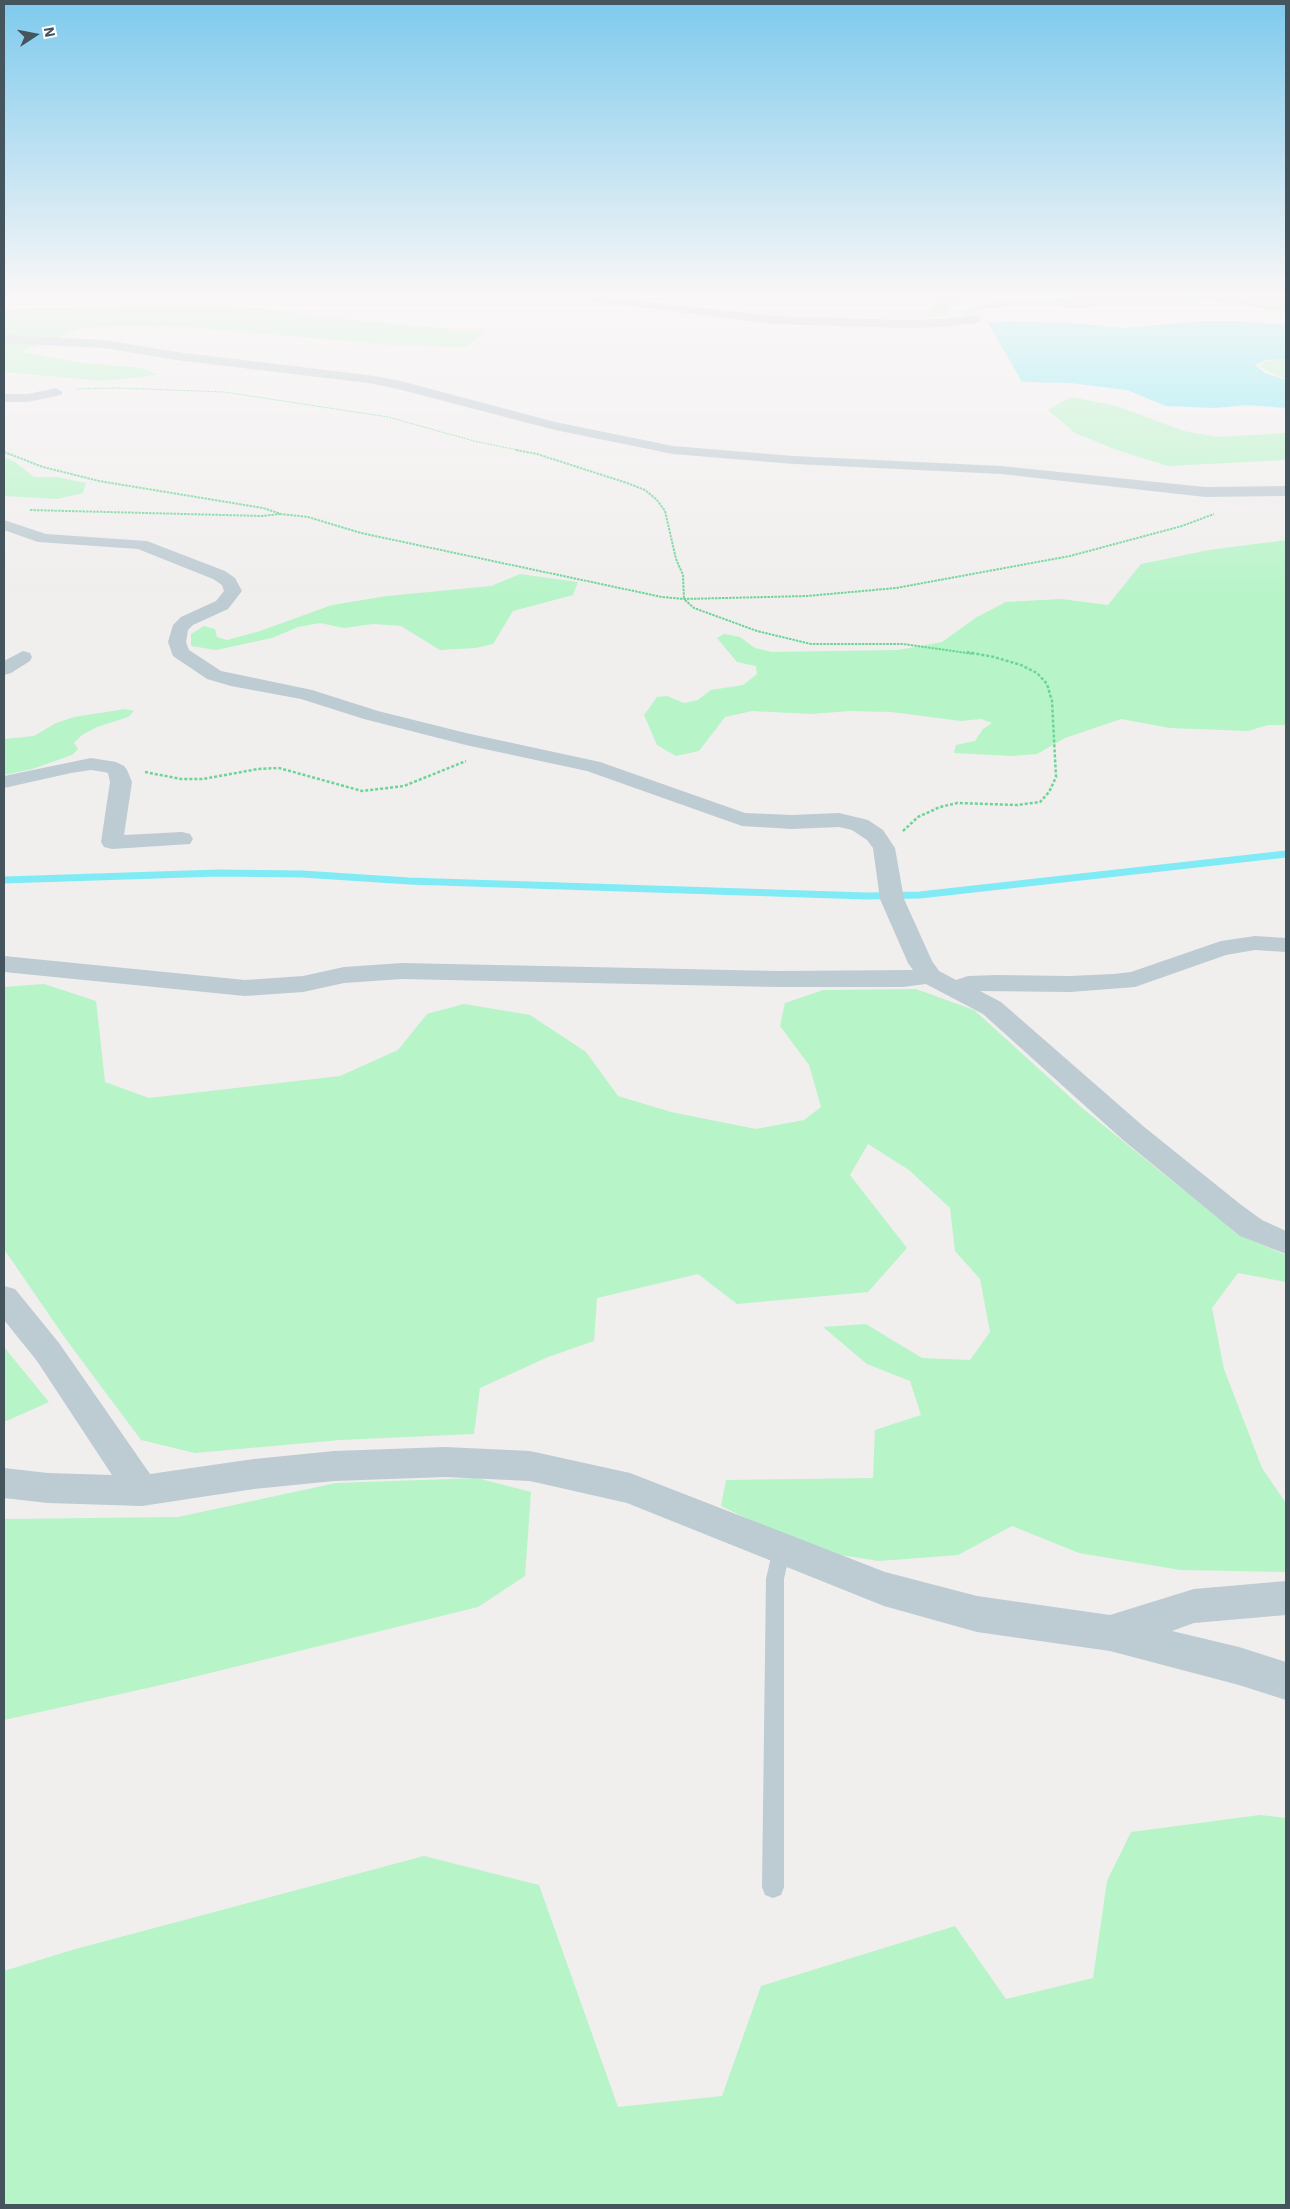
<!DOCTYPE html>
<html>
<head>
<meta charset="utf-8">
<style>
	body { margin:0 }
	#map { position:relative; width:1290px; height:2209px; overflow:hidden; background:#f1eeee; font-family:"IBM Plex Sans",sans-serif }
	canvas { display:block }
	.frame { position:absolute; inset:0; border:5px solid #44555e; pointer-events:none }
	.north { position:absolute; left:10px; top:10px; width:50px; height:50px; -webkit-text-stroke:4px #fff; paint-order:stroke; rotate:79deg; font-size:14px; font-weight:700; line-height:20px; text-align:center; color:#44555e }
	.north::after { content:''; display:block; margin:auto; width:18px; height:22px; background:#44555e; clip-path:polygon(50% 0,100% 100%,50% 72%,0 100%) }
</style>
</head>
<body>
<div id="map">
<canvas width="1290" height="2209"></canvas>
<div class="frame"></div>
<div class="north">N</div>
</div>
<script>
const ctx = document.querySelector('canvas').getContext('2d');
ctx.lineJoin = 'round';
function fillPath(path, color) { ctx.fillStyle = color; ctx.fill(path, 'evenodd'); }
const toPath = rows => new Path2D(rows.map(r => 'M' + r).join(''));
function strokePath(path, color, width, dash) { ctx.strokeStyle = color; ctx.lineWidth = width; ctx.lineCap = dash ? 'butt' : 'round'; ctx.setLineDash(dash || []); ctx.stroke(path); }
fillPath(toPath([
	[944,292,1286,292,1286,313,1205,299,1194,304,1161,306,1103,306,1085,308,1034,306,985,308,968,315,963,315,963,312,973,306,984,303,1063,298,1095,294,1013,292,979,296,955,304,950,309,950,316,927,317,928,310],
	[145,306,216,306,274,309,309,316,485,332,466,347,393,345,186,327,124,326,84,328,20,352,84,363,142,368,158,375,103,381,4,372,4,309],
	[1286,359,1286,379,1269,372,1259,366,1268,361],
	[1071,397,1117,406,1184,431,1217,437,1286,433,1286,460,1168,466,1117,450,1075,433,1048,410],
	[4,457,15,462,34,477,57,477,86,483,83,493,57,499,4,496],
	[1286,540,1286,725,1268,725,1248,731,1170,728,1121,719,1065,738,1037,754,1012,756,954,753,956,745,975,741,983,729,992,723,981,719,961,721,891,712,850,711,811,714,752,711,725,717,699,751,676,756,657,745,644,715,657,697,667,696,684,703,698,700,711,690,743,685,757,674,756,666,737,662,717,638,724,634,740,637,755,648,772,652,898,650,942,642,977,617,1006,602,1061,599,1108,605,1141,564,1209,550],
	[520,574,578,582,573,595,513,611,493,644,475,648,440,650,401,626,373,624,344,628,320,623,298,627,272,638,216,650,191,646,191,634,204,626,215,629,217,637,227,640,260,631,332,605,387,596,491,586],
	[125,709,134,711,128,717,97,727,82,735,74,743,78,749,72,755,32,769,4,775,4,739,34,736,56,723,74,717],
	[44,984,96,1001,105,1082,149,1098,340,1076,398,1050,427,1014,464,1004,530,1015,586,1052,618,1096,671,1112,756,1129,804,1120,821,1107,809,1065,780,1026,785,1003,823,990,916,989,974,1010,1082,1108,1171,1180,1248,1239,1286,1255,1286,1282,1238,1273,1212,1308,1224,1369,1262,1468,1286,1503,1286,1572,1180,1570,1079,1553,1012,1526,958,1555,879,1561,814,1551,721,1506,726,1480,873,1478,875,1430,921,1415,910,1381,867,1364,823,1327,866,1324,922,1358,970,1360,990,1332,980,1279,955,1251,950,1208,909,1170,868,1144,850,1175,907,1248,868,1292,737,1304,698,1274,597,1298,594,1341,548,1357,480,1388,474,1434,340,1440,195,1453,141,1440,65,1338,4,1249,4,987],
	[4,1347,49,1402,4,1422],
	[477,1478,531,1492,525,1576,478,1607,161,1685,4,1720,4,1519,178,1517,336,1483],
	[1260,1815,1286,1818,1286,2205,4,2205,4,1971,72,1950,424,1856,539,1885,618,2107,722,2096,761,1986,955,1926,1006,1999,1093,1978,1107,1881,1131,1832]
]), '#b7f4c8');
fillPath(toPath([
	[1008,321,1072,323,1124,328,1203,321,1242,321,1286,325,1286,359,1266,360,1255,365,1265,373,1286,380,1286,408,1247,405,1214,408,1166,406,1127,390,1070,383,1022,382,988,323]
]), '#80ebf5');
strokePath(toPath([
	[4,880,218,873,302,874,409,881,866,896,920,895,1286,854]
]), '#80ebf5', 7);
strokePath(toPath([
	[1083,292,1219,299,1286,310],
	[76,389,117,388,224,392,388,417,474,441,522,451]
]), '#6cd595', 1, [2, 1]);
strokePath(toPath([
	[516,450,537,454,627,483,645,490,657,500,665,511,676,559,683,575,684,599],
	[4,452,43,467,99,481,263,508,281,514,308,517,361,533,662,597,684,599,807,596,896,588,1070,556,1182,526,1214,514],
	[30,510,262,516,280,514],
	[685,600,694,608,757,631,811,644,903,644,974,654]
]), '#6cd595', 2, [2.5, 1]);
strokePath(toPath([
	[145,772,181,779,203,779,258,769,279,768,362,791,404,786,466,761],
	[903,831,918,817,940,807,957,803,1017,805,1040,802,1049,792,1056,777,1052,701,1047,684,1037,673,1021,665,994,657,967,652]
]), '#6cd595', 2.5, [3, 2]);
fillPath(toPath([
	[782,1540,788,1542,791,1548,784,1579,784,1887,781,1895,773,1898,765,1895,762,1887,766,1579,773,1548,776,1542,782,1540]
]), '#bdcbd2');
fillPath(toPath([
	[557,292,577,292,596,296,774,316,904,320,941,319,976,315,982,319,976,323,941,327,904,328,774,324,596,302,559,294,557,292],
	[4,335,103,340,184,353,368,375,401,381,555,422,673,446,794,456,1001,466,1205,487,1286,486,1286,496,1205,497,1001,474,794,464,673,454,555,430,394,388,368,383,184,361,103,348,4,343,4,335],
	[56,388,63,392,61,395,28,402,4,402,4,394,28,394,56,388],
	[4,520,46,534,147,541,225,571,235,578,242,591,228,609,193,625,188,630,186,642,189,650,221,671,312,690,378,711,466,733,600,762,745,813,792,815,839,813,868,820,883,830,895,848,904,899,932,961,939,971,956,980,968,976,997,975,1070,976,1114,974,1131,972,1221,941,1255,936,1286,938,1286,952,1255,950,1226,955,1135,987,1070,992,980,991,1001,1002,1143,1126,1240,1204,1262,1220,1286,1231,1286,1254,1240,1236,1123,1140,983,1014,926,984,903,987,777,987,402,979,344,983,303,992,245,996,4,972,4,956,245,980,303,976,344,967,402,963,777,971,913,970,908,963,880,899,873,848,867,840,852,830,839,827,792,829,742,826,587,771,466,745,364,719,301,699,231,686,207,679,173,656,168,642,173,625,181,617,216,601,224,591,222,585,213,579,138,549,38,542,4,530,4,520],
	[23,651,30,653,32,657,30,661,11,673,4,675,4,661,23,651],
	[91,758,116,762,124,766,127,770,132,782,124,835,182,832,190,834,193,839,190,844,112,849,104,847,101,842,110,782,108,773,104,772,91,770,71,773,4,788,4,776,91,758],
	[4,1286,15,1289,59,1343,150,1474,254,1459,334,1451,445,1447,530,1451,630,1473,885,1572,977,1596,1110,1615,1194,1589,1286,1581,1286,1615,1194,1623,1172,1631,1239,1647,1286,1662,1286,1700,1239,1685,1110,1651,977,1632,884,1606,627,1503,530,1481,445,1477,334,1481,254,1489,142,1506,48,1503,4,1498,4,1468,48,1473,112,1475,37,1361,4,1320,4,1286]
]), '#bdcbd2');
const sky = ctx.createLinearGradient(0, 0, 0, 601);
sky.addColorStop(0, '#7ecaed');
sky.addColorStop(0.49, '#f9f7f7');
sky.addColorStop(1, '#f9f7f700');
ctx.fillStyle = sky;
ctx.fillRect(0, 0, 1290, 601);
</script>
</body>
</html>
